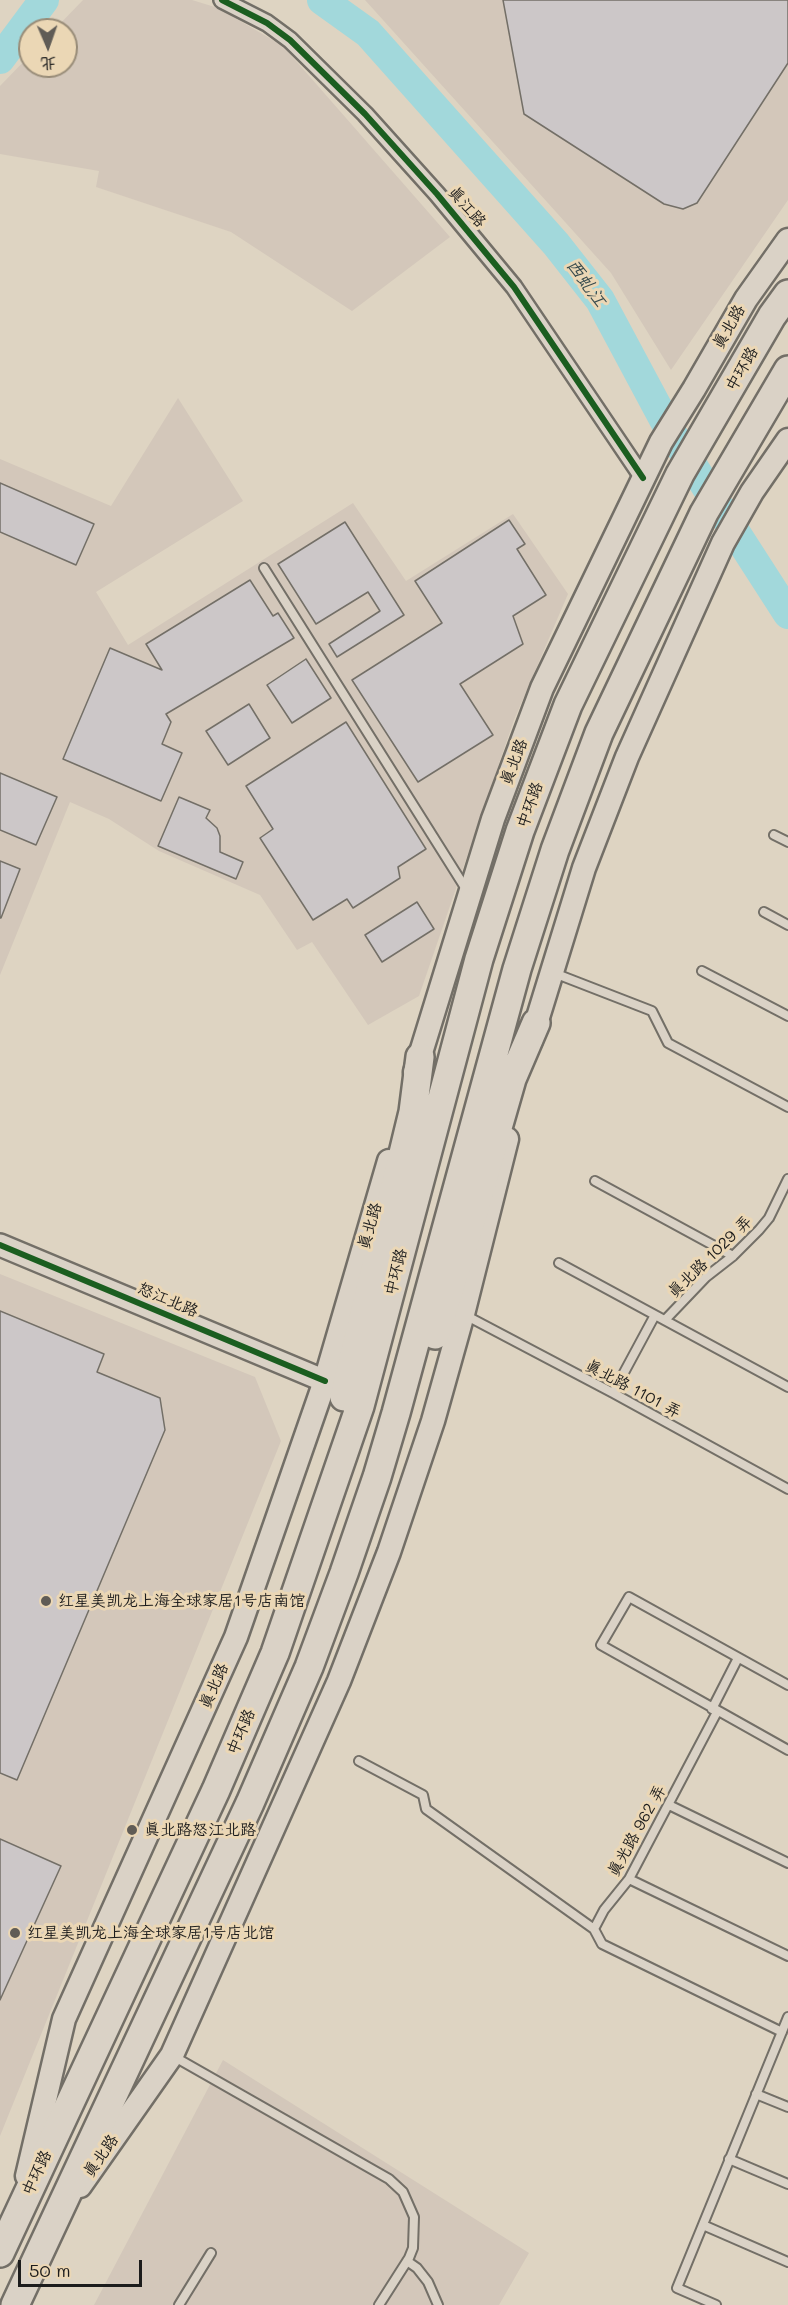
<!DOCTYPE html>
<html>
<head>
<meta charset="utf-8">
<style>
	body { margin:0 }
	#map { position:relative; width:788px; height:2305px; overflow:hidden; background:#ded4c2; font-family:Mali,"LXGW WenKai TC",sans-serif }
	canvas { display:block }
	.north { position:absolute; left:18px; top:18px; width:60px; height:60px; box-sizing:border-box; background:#ebd7b5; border:2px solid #988c78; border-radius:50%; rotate:178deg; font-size:16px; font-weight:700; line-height:24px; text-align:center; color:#1c1c1c }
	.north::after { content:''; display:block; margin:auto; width:21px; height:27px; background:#605c56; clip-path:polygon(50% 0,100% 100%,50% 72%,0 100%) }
	.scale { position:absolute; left:18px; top:2260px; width:124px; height:27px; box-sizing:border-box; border:3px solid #1c1c1c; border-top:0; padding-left:8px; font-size:18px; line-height:21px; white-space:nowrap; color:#1c1c1c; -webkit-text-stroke:4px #ebd7b5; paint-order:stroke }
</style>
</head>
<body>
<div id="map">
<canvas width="788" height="2305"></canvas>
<div class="north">北</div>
<div class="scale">50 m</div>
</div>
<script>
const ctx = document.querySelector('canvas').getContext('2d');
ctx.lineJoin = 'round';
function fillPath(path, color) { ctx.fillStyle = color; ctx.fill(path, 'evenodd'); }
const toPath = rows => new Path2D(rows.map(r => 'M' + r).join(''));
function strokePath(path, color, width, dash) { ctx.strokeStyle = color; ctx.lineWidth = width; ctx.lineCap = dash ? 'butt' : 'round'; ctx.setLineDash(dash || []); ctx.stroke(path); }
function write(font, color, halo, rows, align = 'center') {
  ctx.font = font + ' Mali,"LXGW WenKai TC",sans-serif'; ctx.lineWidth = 6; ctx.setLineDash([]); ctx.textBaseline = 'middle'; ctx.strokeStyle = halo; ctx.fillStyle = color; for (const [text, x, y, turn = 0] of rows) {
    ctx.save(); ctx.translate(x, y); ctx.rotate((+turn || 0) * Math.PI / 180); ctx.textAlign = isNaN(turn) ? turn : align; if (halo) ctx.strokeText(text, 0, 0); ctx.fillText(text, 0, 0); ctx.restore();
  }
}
fillPath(toPath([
	[83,0,192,0,218,8,283,46,450,237,352,311,231,232,96,187,99,171,0,154,0,86,30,55,30,66,66,66,66,30,54,30],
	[365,0,788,0,788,200,671,370,611,273],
	[178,398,243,501,96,592,128,645,353,503,406,581,513,514,568,594,514,720,419,996,368,1025,312,942,297,950,260,895,159,851,109,819,70,802,0,975,0,459,111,506],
	[0,1274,255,1377,281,1441,0,2136],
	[223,2060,529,2253,499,2305,94,2305]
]), '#d3c7ba');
strokePath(toPath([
	[322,0,368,33,556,244,600,300,669,429,788,614],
	[0,59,44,0]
]), '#a2d8db', 30);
const building = toPath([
	[503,0,788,0,788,63,697,203,683,209,664,204,524,114,503,0],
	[0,483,94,524,76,565,0,532,0,483],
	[509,520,525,544,517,549,546,595,513,616,523,644,460,684,493,735,418,782,352,680,442,623,415,581,509,520],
	[345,522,404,615,337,657,329,644,380,611,368,592,316,624,278,564,345,522],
	[250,580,273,616,278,613,294,638,166,714,171,722,162,744,182,753,161,801,63,759,110,648,162,670,146,644,250,580],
	[306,659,331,698,292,723,267,685,306,659],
	[249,704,270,738,228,765,206,731,249,704],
	[346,722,426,849,398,867,400,878,353,908,347,899,313,920,260,838,273,829,246,786,346,722],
	[0,773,57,797,36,845,0,830,0,773],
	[179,797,210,810,206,818,217,828,220,836,220,852,243,862,236,879,158,846,179,797],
	[0,861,20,869,1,918,0,918,0,861],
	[417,902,434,929,382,962,365,935,417,902],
	[0,1311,104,1354,97,1372,160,1398,165,1430,17,1780,0,1773,0,1311],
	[0,1839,61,1866,0,2000,0,1839]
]);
fillPath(building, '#ccc7c8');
strokePath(building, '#736f67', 1.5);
const lane = toPath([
	[264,568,466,889],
	[774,835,788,842],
	[764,912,788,925],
	[702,971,788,1016],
	[554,973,652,1011,668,1043,788,1107],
	[595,1181,733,1256],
	[559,1263,788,1387],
	[465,1315,613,1393,788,1489],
	[665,1320,706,1277,733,1256,759,1230,769,1218,788,1179],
	[613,1393,655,1315],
	[788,1685,629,1597,601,1645,788,1750],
	[712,1709,738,1658],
	[359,1761,423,1795,426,1809,594,1929,602,1944,782,2032],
	[669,1805,788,1863],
	[629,1879,788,1956],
	[594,1929,604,1910,629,1879,717,1712],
	[173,2056,389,2179,403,2192,414,2217,413,2248,409,2258,379,2305],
	[756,2094,788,2107],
	[729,2159,788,2184],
	[703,2225,788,2262],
	[407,2261,417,2268,428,2282,438,2305],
	[179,2305,211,2253],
	[716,2305,677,2288,788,2017]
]);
const street = toPath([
	[222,0,267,23,290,40,365,114,437,194,514,287,643,478]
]);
const secondary = toPath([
	[0,1245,325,1381]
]);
const primary = toPath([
	[531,1040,584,868,627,757,723,543,752,492,788,440],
	[415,1072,493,819,542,688,661,442,694,389,746,299,788,240],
	[27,2176,64,2019,236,1637,325,1381,389,1161],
	[80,2186,172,2055,339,1681,389,1552,433,1421,463,1314,507,1139]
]);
const highway = toPath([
	[435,1335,472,1218,512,1079,536,1023],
	[344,1397,413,1112,420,1057],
	[0,2253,216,1790,275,1653,360,1406,479,959,520,831,568,705,680,474,772,316,788,294],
	[15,2305,250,1803,309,1667,344,1573,377,1477,396,1413,517,969,555,850,599,733,704,513,788,370]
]);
strokePath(lane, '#736f67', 12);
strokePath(street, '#736f67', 20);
strokePath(secondary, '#736f67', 26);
strokePath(primary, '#736f67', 27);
strokePath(highway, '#736f67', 32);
strokePath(lane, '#dad2c6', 8);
strokePath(street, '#dad2c6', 15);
strokePath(secondary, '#dad2c6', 21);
strokePath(primary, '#dad2c6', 22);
strokePath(highway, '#dad2c6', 27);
strokePath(toPath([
	[222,0,267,23,290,40,365,114,437,194,514,287,643,478],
	[0,1245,325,1381]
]), '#1b5e20', 6);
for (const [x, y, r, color] of [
	[46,1601,6,"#605c56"],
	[132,1830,6,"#605c56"],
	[15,1933,6,"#605c56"]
]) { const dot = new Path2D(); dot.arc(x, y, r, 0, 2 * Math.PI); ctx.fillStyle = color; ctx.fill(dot); strokePath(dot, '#ebd7b5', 2); }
write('16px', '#1c1c1c', '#ebd7b5', [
	["真江路",467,207,49],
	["真北路",729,327,-60],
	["中环路",742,369,-60],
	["真北路",514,762,-69],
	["中环路",530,805,-70],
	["真北路",370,1226,-74],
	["真北路 1029 弄",710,1257,-44],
	["中环路",396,1272,-76],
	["怒江北路",168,1300,23],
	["真北路 1101 弄",633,1389,28],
	["真北路",214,1686,-66],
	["中环路",241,1732,-67],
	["真光路 962 弄",637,1831,-61],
	["真北路",101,2156,-55],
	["中环路",37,2173,-65]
]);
write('16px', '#1c1c1c', '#ebd7b5', [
	["红星美凯龙上海全球家居1号店南馆",58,1601],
	["真北路怒江北路",144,1830],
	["红星美凯龙上海全球家居1号店北馆",27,1933]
], 'left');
write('italic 18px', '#374b4e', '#ebd7b5', [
	["西虬江",586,283,54]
]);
</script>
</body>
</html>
